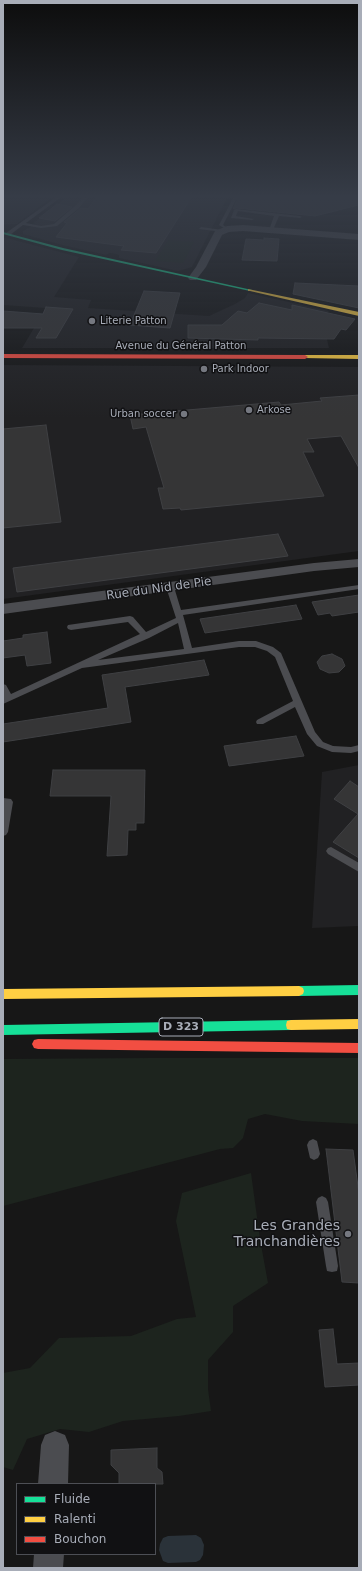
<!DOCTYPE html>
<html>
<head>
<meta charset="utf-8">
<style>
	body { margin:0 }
	#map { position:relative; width:362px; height:1571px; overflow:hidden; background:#171717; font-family:"DejaVu Sans",sans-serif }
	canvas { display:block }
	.frame { position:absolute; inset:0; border:4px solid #a8adb8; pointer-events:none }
	.legend { position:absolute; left:16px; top:1483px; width:140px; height:72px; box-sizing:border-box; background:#111113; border:1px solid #4d4f55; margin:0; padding:5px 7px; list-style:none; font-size:12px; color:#a8adb8 }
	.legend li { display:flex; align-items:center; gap:8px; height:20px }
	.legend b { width:20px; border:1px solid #4d4f55 }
</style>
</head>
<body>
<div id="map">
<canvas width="362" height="1571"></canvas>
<div class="frame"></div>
<ul class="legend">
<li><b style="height:5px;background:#16e098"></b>Fluide</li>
<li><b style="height:5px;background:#ffcf43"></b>Ralenti</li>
<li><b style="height:5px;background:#f24e42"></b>Bouchon</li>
</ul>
</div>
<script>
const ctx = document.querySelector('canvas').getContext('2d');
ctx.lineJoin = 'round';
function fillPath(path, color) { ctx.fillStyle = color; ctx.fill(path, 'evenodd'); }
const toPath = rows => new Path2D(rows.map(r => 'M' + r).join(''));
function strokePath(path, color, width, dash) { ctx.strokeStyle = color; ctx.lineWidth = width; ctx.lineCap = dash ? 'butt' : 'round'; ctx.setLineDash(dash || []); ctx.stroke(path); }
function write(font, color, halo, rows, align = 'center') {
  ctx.font = font + ' "DejaVu Sans",sans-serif'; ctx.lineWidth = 3; ctx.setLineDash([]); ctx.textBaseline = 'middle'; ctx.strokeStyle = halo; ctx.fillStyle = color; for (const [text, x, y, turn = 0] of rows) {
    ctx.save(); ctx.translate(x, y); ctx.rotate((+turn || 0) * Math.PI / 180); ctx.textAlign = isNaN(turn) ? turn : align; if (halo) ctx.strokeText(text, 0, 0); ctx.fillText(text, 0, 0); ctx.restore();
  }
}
fillPath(toPath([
	[3,198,51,198,17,224,3,225],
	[66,198,227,198,192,267,178,271,119,258,119,255,116,254,110,253,106,255,62,245,23,234,23,231,35,224,33,223],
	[3,237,79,257,54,297,91,300,88,308,209,316,235,304,245,298,248,293,329,311,318,322,324,326,329,348,22,348,46,308,3,305],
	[3,365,359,367,359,551,3,599],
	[359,765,359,926,312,928,322,772]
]), '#212123');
fillPath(toPath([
	[168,240,194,242,183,263,155,261],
	[149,1058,359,1058,359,1124,302,1121,265,1114,248,1119,243,1138,233,1148,220,1149,3,1206,3,1059],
	[251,1173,260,1239,268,1283,233,1306,233,1332,208,1360,208,1389,211,1411,179,1416,123,1421,89,1432,60,1429,27,1439,13,1470,3,1467,3,1373,30,1368,59,1338,131,1336,177,1319,196,1317,176,1221,182,1193]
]), '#1d241e');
fillPath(toPath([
	[196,1535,201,1538,204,1545,203,1555,200,1560,196,1562,168,1563,163,1561,159,1550,160,1544,163,1538,168,1536]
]), '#2a3239');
const building = toPath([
	[96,198,191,198,156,253,121,250,124,246,56,237,67,223,64,222,81,208,88,209,96,198],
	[238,198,359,198,359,205,315,216,236,208,233,209,238,198],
	[57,204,72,207,55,221,39,218,57,204],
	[264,238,279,239,277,261,242,260,246,239,264,240,264,238],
	[295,283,359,286,359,308,293,294,295,283],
	[144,291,180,293,170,328,130,325,144,291],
	[259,303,292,310,292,305,355,319,346,330,341,329,334,339,258,338,258,340,188,338,188,325,222,325,238,311,247,313,259,303],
	[46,307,73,309,56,338,36,338,42,328,3,328,3,311,43,314,46,307],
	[359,395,359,468,341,436,307,439,314,452,303,452,324,496,181,510,180,508,163,509,158,488,164,488,146,427,133,429,130,415,279,402,281,405,322,401,320,398,359,395],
	[46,425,61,522,3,528,3,429,46,425],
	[278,534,288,556,17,592,13,568,278,534],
	[359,595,359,612,332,616,330,613,318,615,312,602,359,595],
	[296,605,302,619,205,633,200,619,296,605],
	[47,632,51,663,27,666,25,655,3,658,3,641,23,638,23,635,47,632],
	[332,654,342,659,345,666,339,672,329,673,320,669,317,662,322,656,332,654],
	[204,660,209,675,125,687,131,722,3,742,3,724,108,708,102,675,204,660],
	[296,736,304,756,229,766,224,746,296,736],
	[53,770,145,770,144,823,136,823,136,830,128,830,127,855,107,856,111,796,50,796,53,770],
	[350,781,359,787,359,858,333,842,358,814,334,799,350,781],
	[326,1149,353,1150,359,1194,359,1283,342,1282,326,1149],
	[333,1329,337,1364,359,1363,359,1385,325,1387,319,1330,333,1329],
	[157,1448,157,1468,162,1472,163,1484,119,1484,119,1473,111,1465,111,1450,157,1448]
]);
fillPath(building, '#353536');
strokePath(building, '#3f4043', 1);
fillPath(toPath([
	[55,198,60,198,26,223,41,226,54,224,75,206,83,198,87,198,79,208,57,226,41,228,23,225,10,235,6,235,6,233,55,198],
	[233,198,237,198,223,225,229,229,227,230,219,225,233,198],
	[236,209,300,216,302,217,300,218,279,216,273,230,271,231,269,230,274,216,238,211,236,216,254,219,252,220,231,218,234,210,236,209],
	[201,227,223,230,225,231,223,232,199,229,201,227],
	[167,585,170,585,174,587,181,610,359,585,359,589,183,615,192,648,239,641,256,641,273,647,281,653,315,732,323,742,333,746,351,747,359,745,359,751,351,753,332,752,317,746,307,734,295,707,263,724,257,724,256,722,257,720,293,701,275,657,267,651,255,647,239,647,82,668,3,704,3,698,4,697,3,684,6,685,11,694,140,634,128,622,71,630,68,629,67,627,68,625,130,616,133,617,146,632,176,618,166,587,167,585],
	[178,623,184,649,98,660,149,638,178,623],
	[3,798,11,799,13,802,8,832,6,835,3,836,3,798],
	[331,847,359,863,359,872,328,854,326,851,328,848,331,847],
	[313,1139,317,1141,320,1154,318,1158,314,1160,310,1158,307,1145,309,1141,313,1139],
	[322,1196,326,1198,328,1202,338,1266,337,1271,332,1272,327,1271,326,1266,316,1202,318,1198,322,1196]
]), '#4b4c50');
fillPath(toPath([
	[243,225,359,234,359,240,243,231,229,232,222,235,206,267,196,280,190,280,188,278,196,267,215,231,227,226,243,225],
	[359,559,359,567,314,571,3,614,3,604,314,563,359,559],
	[55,1431,65,1435,69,1445,68,1484,38,1484,41,1445,45,1435,55,1431],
	[34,1554,64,1554,63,1568,33,1568,34,1554]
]), '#4b4c50');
fillPath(toPath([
	[3,232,63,248,252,290,250,291,62,250,3,234,3,232],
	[359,985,359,995,299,996,295,994,294,991,295,988,299,986,359,985],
	[291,1020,295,1021,296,1025,295,1029,291,1030,3,1035,3,1025,291,1020]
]), '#16e098');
fillPath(toPath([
	[248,289,359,312,359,316,250,291,248,291,248,289],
	[305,355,359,355,359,359,303,358,303,356,305,355],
	[299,986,303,988,304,991,303,994,299,996,3,999,3,989,299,986],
	[359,1019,359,1029,291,1030,287,1029,286,1025,287,1021,291,1020,359,1019]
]), '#ffcf43');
fillPath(toPath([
	[3,354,305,355,308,357,305,359,3,358,3,354],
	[38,1039,359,1043,359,1053,38,1049,34,1048,32,1044,34,1040,38,1039]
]), '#f24e42');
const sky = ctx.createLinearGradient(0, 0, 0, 418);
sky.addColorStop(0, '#0d0d0d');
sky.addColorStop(0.47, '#363c47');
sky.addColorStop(1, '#363c4700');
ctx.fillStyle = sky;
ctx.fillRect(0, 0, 362, 418);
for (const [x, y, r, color] of [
	[92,321,4,"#757880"],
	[204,369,4,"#757880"],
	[249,410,4,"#757880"],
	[184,414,4,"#757880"],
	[348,1234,4,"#757880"]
]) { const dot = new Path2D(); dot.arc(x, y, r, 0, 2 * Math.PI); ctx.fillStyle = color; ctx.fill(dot); strokePath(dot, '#111113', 1.5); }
write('10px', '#a8adb8', '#111113', [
	["Literie Patton",100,321],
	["Park Indoor",212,369],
	["Arkose",257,410],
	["Urban soccer",176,414,"right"]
], 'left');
write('10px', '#a8adb8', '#111113', [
	["Avenue du Général Patton",181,346]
]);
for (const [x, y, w] of [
	[181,1027,44]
]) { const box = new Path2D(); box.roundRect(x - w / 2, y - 9, w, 18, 3); ctx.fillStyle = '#111113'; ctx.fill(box); strokePath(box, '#a8adb8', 1); }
write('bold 11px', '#a8adb8', null, [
	["D 323",181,1027]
]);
write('12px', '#a8adb8', '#111113', [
	["Rue du Nid de Pie",159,589,-8]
]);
write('14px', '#a8adb8', '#111113', [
	["Les Grandes",340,1226],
	["Tranchandières",340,1242]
], 'right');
</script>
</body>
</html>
